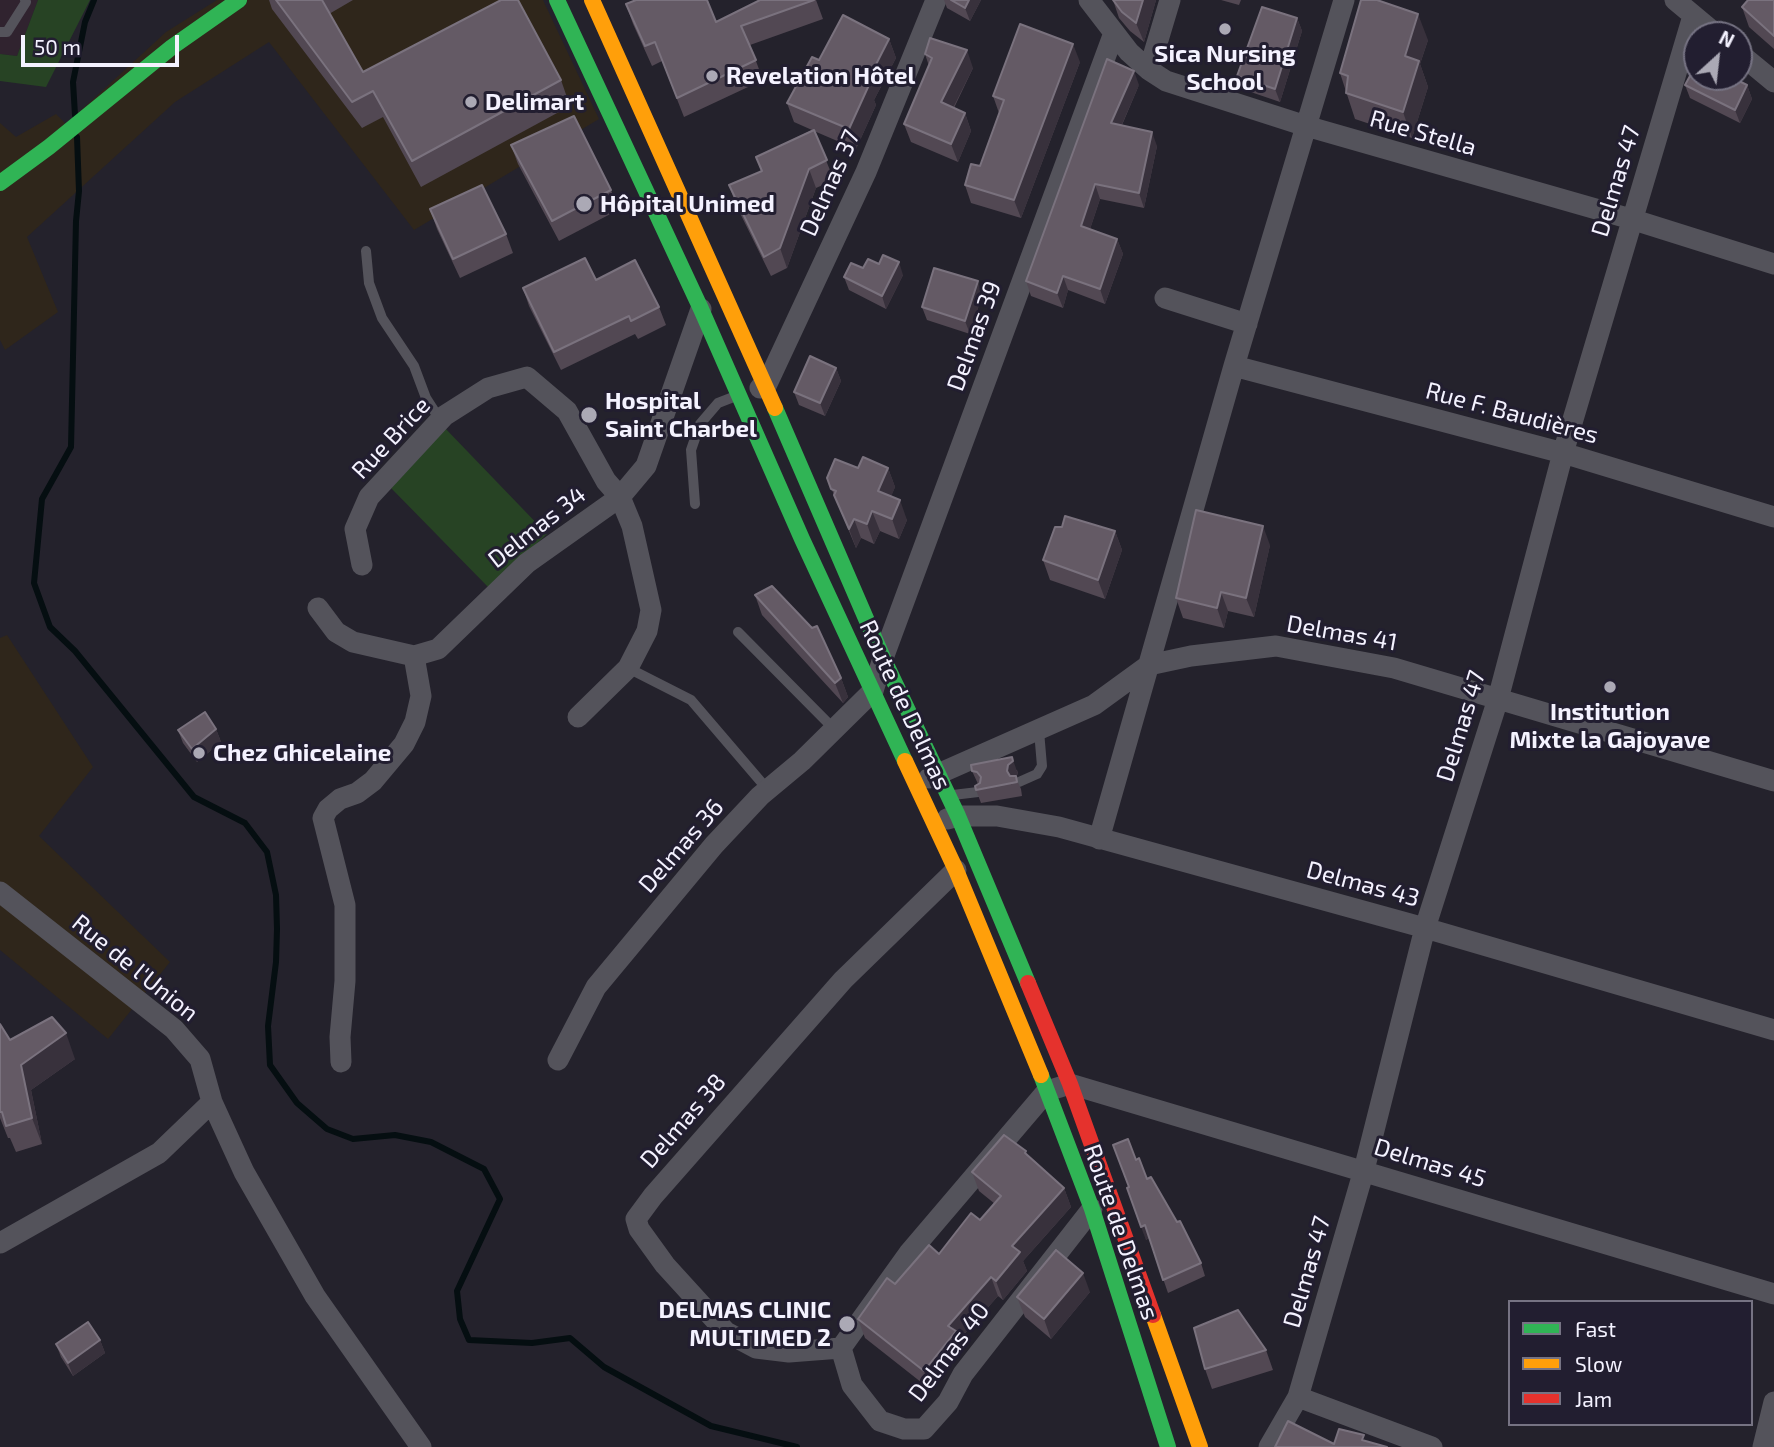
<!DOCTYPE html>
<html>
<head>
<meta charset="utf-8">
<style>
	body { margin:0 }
	#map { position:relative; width:1774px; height:1447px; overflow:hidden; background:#24222c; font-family:"Exo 2",sans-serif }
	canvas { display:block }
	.legend { position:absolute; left:1508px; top:1300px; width:245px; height:126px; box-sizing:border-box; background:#221e30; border:2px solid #767383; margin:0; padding:9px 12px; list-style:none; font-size:21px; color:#f4f2ff }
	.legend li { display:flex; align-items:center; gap:14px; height:35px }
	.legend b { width:35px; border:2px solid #767383 }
	.north { position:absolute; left:1683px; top:21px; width:70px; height:70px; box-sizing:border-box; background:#221e30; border:2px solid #767383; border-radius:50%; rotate:27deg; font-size:19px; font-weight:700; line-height:28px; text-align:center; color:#f4f2ff }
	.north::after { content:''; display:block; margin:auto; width:24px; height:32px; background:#aba9b5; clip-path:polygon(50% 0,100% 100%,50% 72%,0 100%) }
	.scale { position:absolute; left:21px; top:35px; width:158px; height:32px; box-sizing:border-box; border:4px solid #f4f2ff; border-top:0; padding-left:9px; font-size:21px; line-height:24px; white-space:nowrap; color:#f4f2ff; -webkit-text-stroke:5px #221e30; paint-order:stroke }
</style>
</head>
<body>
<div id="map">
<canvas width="1774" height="1447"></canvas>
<ul class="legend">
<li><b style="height:9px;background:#30b455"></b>Fast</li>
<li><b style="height:9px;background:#ff9f0a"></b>Slow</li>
<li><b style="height:9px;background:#e5322d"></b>Jam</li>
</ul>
<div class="north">N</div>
<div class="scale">50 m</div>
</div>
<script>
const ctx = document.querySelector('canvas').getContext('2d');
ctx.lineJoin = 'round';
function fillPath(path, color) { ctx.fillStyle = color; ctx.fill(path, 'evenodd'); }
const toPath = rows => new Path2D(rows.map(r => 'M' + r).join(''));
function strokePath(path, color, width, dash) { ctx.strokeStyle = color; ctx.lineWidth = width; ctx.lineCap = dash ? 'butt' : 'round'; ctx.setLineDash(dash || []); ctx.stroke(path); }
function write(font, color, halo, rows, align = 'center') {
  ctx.font = font + ' "Exo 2",sans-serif'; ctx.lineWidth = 6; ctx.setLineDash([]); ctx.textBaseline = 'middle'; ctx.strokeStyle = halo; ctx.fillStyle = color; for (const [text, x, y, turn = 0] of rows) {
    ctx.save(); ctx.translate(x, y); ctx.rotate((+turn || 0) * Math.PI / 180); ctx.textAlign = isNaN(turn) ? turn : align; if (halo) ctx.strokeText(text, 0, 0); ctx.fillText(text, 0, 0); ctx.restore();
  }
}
fillPath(toPath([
	[217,0,543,0,599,119,414,230,269,42,175,102,27,237,58,312,5,350,0,340,0,123,16,137,56,114,66,124,166,32],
	[7,635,93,767,39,836,170,962,108,1039,0,950,0,638]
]), '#2f261b');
fillPath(toPath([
	[0,0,38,0,17,56,0,54]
]), '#30232f');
fillPath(toPath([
	[38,0,90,0,46,87,0,81,0,54,17,56],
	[443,426,547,534,489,588,391,488]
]), '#274324');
strokePath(toPath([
	[75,115,73,82,85,22,94,0],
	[77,137,79,191,76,221,71,447,42,499,34,583,50,627,75,651,194,797,245,823,267,852,276,895,277,929,276,962,268,1026,270,1065,297,1103,327,1129,353,1139,395,1135,431,1142,484,1169,500,1199,457,1291,460,1319,469,1340,532,1343,570,1338,604,1367,711,1426,797,1447]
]), '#050e11', 6);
strokePath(toPath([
	[0,32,7,32,26,2,25,0],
	[366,251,369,283,382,318,414,366,426,398,435,412,444,416],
	[695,504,691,450,700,424,718,403,736,396],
	[738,632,834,729],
	[628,668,691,700,768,790],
	[1019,782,1037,774,1042,766,1039,731],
	[953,795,978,792]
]), '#54535b', 10);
strokePath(toPath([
	[1089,0,1129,52,1149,70,1166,81,1306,126,1631,219,1774,264],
	[1675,0,1717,35],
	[1739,53,1774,82],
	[1149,70,1170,0],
	[1165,298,1247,324],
	[1234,366,1563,453,1774,517],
	[760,388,766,386,866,172,936,0],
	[362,565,355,529,369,497,444,416,488,388,527,377,567,411,606,481,620,497,632,526,651,610,647,631,628,668,578,717],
	[318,608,336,632,353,642,414,656,438,649,527,563,620,497,646,466,701,309],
	[929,778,1094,705,1149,665,1191,656,1276,646,1394,668,1774,781],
	[947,819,958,816,997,816,1059,827,1425,928,1774,1030],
	[1099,839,1234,366,1344,0],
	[0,892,174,1029,200,1059,212,1102,244,1172,315,1296,421,1447],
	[558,1060,596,987,714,845,760,796,802,761,873,691,883,658,1114,33],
	[341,1062,340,1037,345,981,345,905,323,818,328,809,340,799,357,793,373,781,404,744,415,722,421,696,414,656],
	[1092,1209,963,1374,948,1402,924,1429,904,1429,880,1421,852,1385,841,1348,909,1253,1047,1091,1070,1084,1774,1294],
	[0,1243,159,1153,212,1102],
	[841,1348,789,1352,756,1348,726,1332,665,1265,639,1229,636,1219,653,1196,843,980,956,870],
	[1298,1397,1432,1447],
	[1269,1447,1298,1397,1364,1170,1425,928,1498,699,1563,453,1693,16],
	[1763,1447,1774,1402]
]), '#54535b', 21);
strokePath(toPath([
	[557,0,701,309,802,539,905,761],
	[0,183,49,147,172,47,239,0],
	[775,408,883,658,958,816,1028,983],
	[1041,1075,1092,1209,1168,1447]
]), '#30b455', 16);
strokePath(toPath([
	[592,0,775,408],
	[905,761,956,870,1041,1075],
	[1153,1315,1200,1447]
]), '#ff9f0a', 16);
strokePath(toPath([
	[1028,983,1070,1084,1153,1315]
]), '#e5322d', 16);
fillPath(toPath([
	[269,0,353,0,329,14,363,72,561,80,570,106,421,187,383,117,362,128,272,9],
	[760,0,816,0,823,19,750,45,763,80,684,117,662,61,652,66,633,24,626,4,716,22],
	[944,0,981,0,970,21,947,8],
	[1113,0,1156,0,1144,42,1130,31,1119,18],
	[1221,0,1241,0,1239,5],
	[1774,0,1774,49,1749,27,1742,7],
	[1297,18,1302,31,1280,102,1242,89,1237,76],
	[889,39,896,58,874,100,876,105,856,149,814,131,834,180,816,188,787,268,771,276,736,205,729,185,761,171,756,157,812,130,794,122,787,103,819,60],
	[1428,40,1420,64,1428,87,1412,138,1355,119,1340,73],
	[925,54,973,68,954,108,965,113,971,131,958,162,911,142,904,124,929,66],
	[1080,62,1021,218,971,203,965,185,980,166,999,113,993,96],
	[1697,77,1747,85,1752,99,1740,123,1690,98,1685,85],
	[1139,85,1122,125,1157,146,1144,208,1100,199,1090,229,1117,239,1123,254,1105,304,1068,290,1063,308,1031,296,1026,281],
	[511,145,611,190,618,210,559,241,518,164],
	[430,209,506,234,513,253,460,278,437,229],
	[863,268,903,275,886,309,849,290,844,277],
	[596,280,659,307,666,325,638,339,635,334,561,370,529,306,523,288],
	[982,295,970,334,927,320,922,307],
	[836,368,841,381,825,416,799,405,794,392],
	[858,468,888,468,895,487,891,496,907,520,899,539,880,531,874,544,861,538,856,548,827,478],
	[1115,531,1122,550,1105,599,1050,580,1043,560],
	[1270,545,1254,617,1228,611,1224,628,1183,618,1176,598],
	[755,595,841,678,848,697,843,703,762,615],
	[216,729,221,742,197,762,183,743,178,730],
	[1017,770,1018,774,1015,776,1021,789,1022,796,981,803,976,790,978,784,972,771],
	[0,1024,10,1040,75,1059,31,1090,42,1144,16,1152,10,1138,8,1138,0,1118],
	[1028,1155,1064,1188,1071,1207,1023,1261,1027,1271,1003,1300,998,1296,959,1340,962,1350,931,1390,865,1338,858,1319,895,1284,939,1254,980,1220,995,1204,979,1191,972,1172],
	[1136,1160,1201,1263,1205,1276,1168,1293,1149,1238,1146,1240],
	[1090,1292,1051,1339,1025,1317,1017,1297],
	[100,1340,105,1353,73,1376,61,1357,56,1344],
	[1266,1350,1273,1370,1212,1389,1205,1369]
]), '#524853');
fillPath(toPath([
	[969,0,981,0,970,21,965,8],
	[1143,0,1156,0,1144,42,1136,23],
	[1418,14,1428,40,1420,64,1428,87,1412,138,1403,112,1405,56],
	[1297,18,1302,31,1280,102,1275,89],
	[889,39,896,58,874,100,876,105,856,149,849,129,866,84],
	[1073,44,1080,62,1021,218,1014,200],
	[967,50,973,68,947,120,941,102],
	[1134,71,1139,85,1116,138,1111,123],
	[1747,85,1752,99,1740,123,1735,110],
	[965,113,971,131,958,162,951,144],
	[1152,132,1157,146,1144,208,1139,193],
	[809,169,816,188,787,268,780,248],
	[1095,184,1100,199,1086,241,1081,226],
	[1117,239,1123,254,1105,304,1100,289],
	[899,262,903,275,886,309,882,296],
	[1063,276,1068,290,1063,308,1057,293],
	[978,281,982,295,970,334,965,321],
	[836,368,841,381,825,416,820,403],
	[888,468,895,487,886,510,878,491],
	[900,500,907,520,899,539,892,519],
	[872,511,880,531,874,544,867,524],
	[854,519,861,538,856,548,849,529],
	[1263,526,1270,545,1254,617,1246,598],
	[1115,531,1122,550,1105,599,1098,580],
	[1221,592,1228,611,1224,628,1217,608],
	[841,678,848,697,843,703,835,683],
	[216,729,221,742,197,762,192,749],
	[1012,757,1018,774,1012,778,1012,785,1007,771,1008,765],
	[66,1033,75,1059,31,1090,42,1144,32,1118,21,1065],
	[1064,1188,1071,1207,1023,1261,1027,1271,1003,1300,996,1281,1012,1246],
	[1145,1225,1149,1238,1146,1240,1141,1227],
	[1083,1273,1090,1292,1051,1339,1044,1319],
	[991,1277,998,1296,959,1340,962,1350,931,1390,924,1371,948,1326],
	[100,1340,105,1353,73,1376,68,1363]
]), '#38313c');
const building = toPath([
	[276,0,322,0,363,72,501,0,518,0,561,80,412,161,373,91,352,102,276,0],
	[636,0,707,0,716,22,760,0,814,0,741,26,756,60,677,98,655,42,645,46,626,4,636,0],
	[951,0,969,0,965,8,951,0],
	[1113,0,1143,0,1136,23,1122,12,1113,0],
	[1361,0,1377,0,1418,14,1405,56,1419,61,1403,112,1346,93,1348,76,1340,73,1361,0],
	[1748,0,1774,0,1774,36,1742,7,1748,0],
	[1262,7,1297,18,1275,89,1237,76,1262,7],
	[843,15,889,39,866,84,869,85,849,129,787,103,812,57,819,60,843,15],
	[1020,24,1073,44,1014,200,965,185,971,164,980,166,1004,100,993,96,1020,24],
	[930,38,967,50,941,102,965,113,951,144,904,124,932,58,925,54,930,38],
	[1107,59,1134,71,1111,123,1152,132,1139,193,1095,184,1081,226,1117,239,1100,289,1063,276,1057,293,1026,281,1107,59],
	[1696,65,1697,65,1697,77,1731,77,1747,85,1735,110,1685,85,1696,65],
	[574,116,611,190,552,221,511,145,574,116],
	[814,130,827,160,809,169,780,248,764,257,729,185,762,171,756,157,814,130],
	[482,185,506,234,453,259,430,209,482,185],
	[883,255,899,262,882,296,844,277,851,263,863,268,868,259,879,264,883,255],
	[585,258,596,280,635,260,659,307,631,321,629,316,554,352,523,288,585,258],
	[934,268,978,281,965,321,922,307,934,268],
	[810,356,836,368,820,403,794,392,810,356],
	[863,457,888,468,878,491,900,500,892,519,872,511,867,524,854,519,849,529,834,495,836,491,831,489,827,478,835,459,858,468,863,457],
	[1196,510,1263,526,1246,598,1221,592,1217,608,1176,598,1196,510],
	[1065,516,1115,531,1098,580,1043,560,1055,527,1062,527,1065,516],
	[772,586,812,628,817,626,841,678,835,683,755,595,772,586],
	[205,712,216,729,192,749,178,730,205,712],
	[1012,757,1013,761,1008,765,1007,771,1010,776,1016,776,1017,782,976,790,975,786,980,783,981,777,977,772,972,771,971,765,1012,757],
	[52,1017,66,1033,21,1065,32,1118,6,1126,2,1112,0,1112,0,1024,10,1040,52,1017],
	[1004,1135,1026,1151,1025,1153,1064,1188,1012,1246,1020,1252,996,1281,991,1277,948,1326,956,1331,924,1371,858,1319,887,1278,895,1284,929,1245,939,1254,971,1213,980,1220,1001,1196,972,1172,1004,1135],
	[1128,1139,1136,1160,1139,1158,1147,1179,1151,1177,1177,1222,1180,1221,1201,1263,1163,1280,1145,1225,1141,1227,1127,1188,1129,1187,1113,1145,1128,1139],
	[1056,1250,1083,1273,1044,1319,1017,1297,1056,1250],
	[1238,1310,1266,1350,1205,1369,1194,1328,1238,1310],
	[88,1322,100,1340,68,1363,56,1344,88,1322],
	[1288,1421,1334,1444,1339,1429,1364,1435,1362,1440,1387,1447,1275,1447,1288,1421]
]);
fillPath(building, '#645a65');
strokePath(building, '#7a727e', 2);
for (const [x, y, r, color] of [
	[1225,29,7,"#aba9b5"],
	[712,76,7,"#aba9b5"],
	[471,102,7,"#aba9b5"],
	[584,204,9,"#aba9b5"],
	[589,415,9,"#aba9b5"],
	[1610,687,7,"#aba9b5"],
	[199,753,7,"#aba9b5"],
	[847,1324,9,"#aba9b5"]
]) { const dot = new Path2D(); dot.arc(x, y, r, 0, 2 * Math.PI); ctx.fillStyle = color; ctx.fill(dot); strokePath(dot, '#221e30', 2.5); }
write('bold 24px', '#f4f2ff', '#221e30', [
	["Sica Nursing",1225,54,"center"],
	["School",1225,82,"center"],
	["Revelation Hôtel",726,76],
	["Delimart",485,102],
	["Hôpital Unimed",600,204],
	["Hospital",605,401],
	["Saint Charbel",605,429],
	["Institution",1610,712,"center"],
	["Mixte la Gajoyave",1610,740,"center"],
	["Chez Ghicelaine",213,753],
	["DELMAS CLINIC",831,1310,"right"],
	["MULTIMED 2",831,1338,"right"]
], 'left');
write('24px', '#f4f2ff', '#221e30', [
	["Rue Stella",1423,133,16],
	["Delmas 47",1616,181,-73],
	["Delmas 37",830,183,-66],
	["Delmas 39",974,336,-70],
	["Rue F. Baudières",1512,413,15],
	["Rue Brice",391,438,-47],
	["Delmas 34",537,527,-38],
	["Delmas 41",1342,633,10],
	["Route de Delmas",905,705,65],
	["Delmas 47",1461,726,-73],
	["Delmas 36",681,846,-49],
	["Delmas 43",1363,884,15],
	["Rue de l'Union",135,968,39],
	["Delmas 38",683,1121,-49],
	["Delmas 45",1430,1163,17],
	["Route de Delmas",1121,1232,71],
	["Delmas 47",1307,1272,-74],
	["Delmas 40",949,1352,-53]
]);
</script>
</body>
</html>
